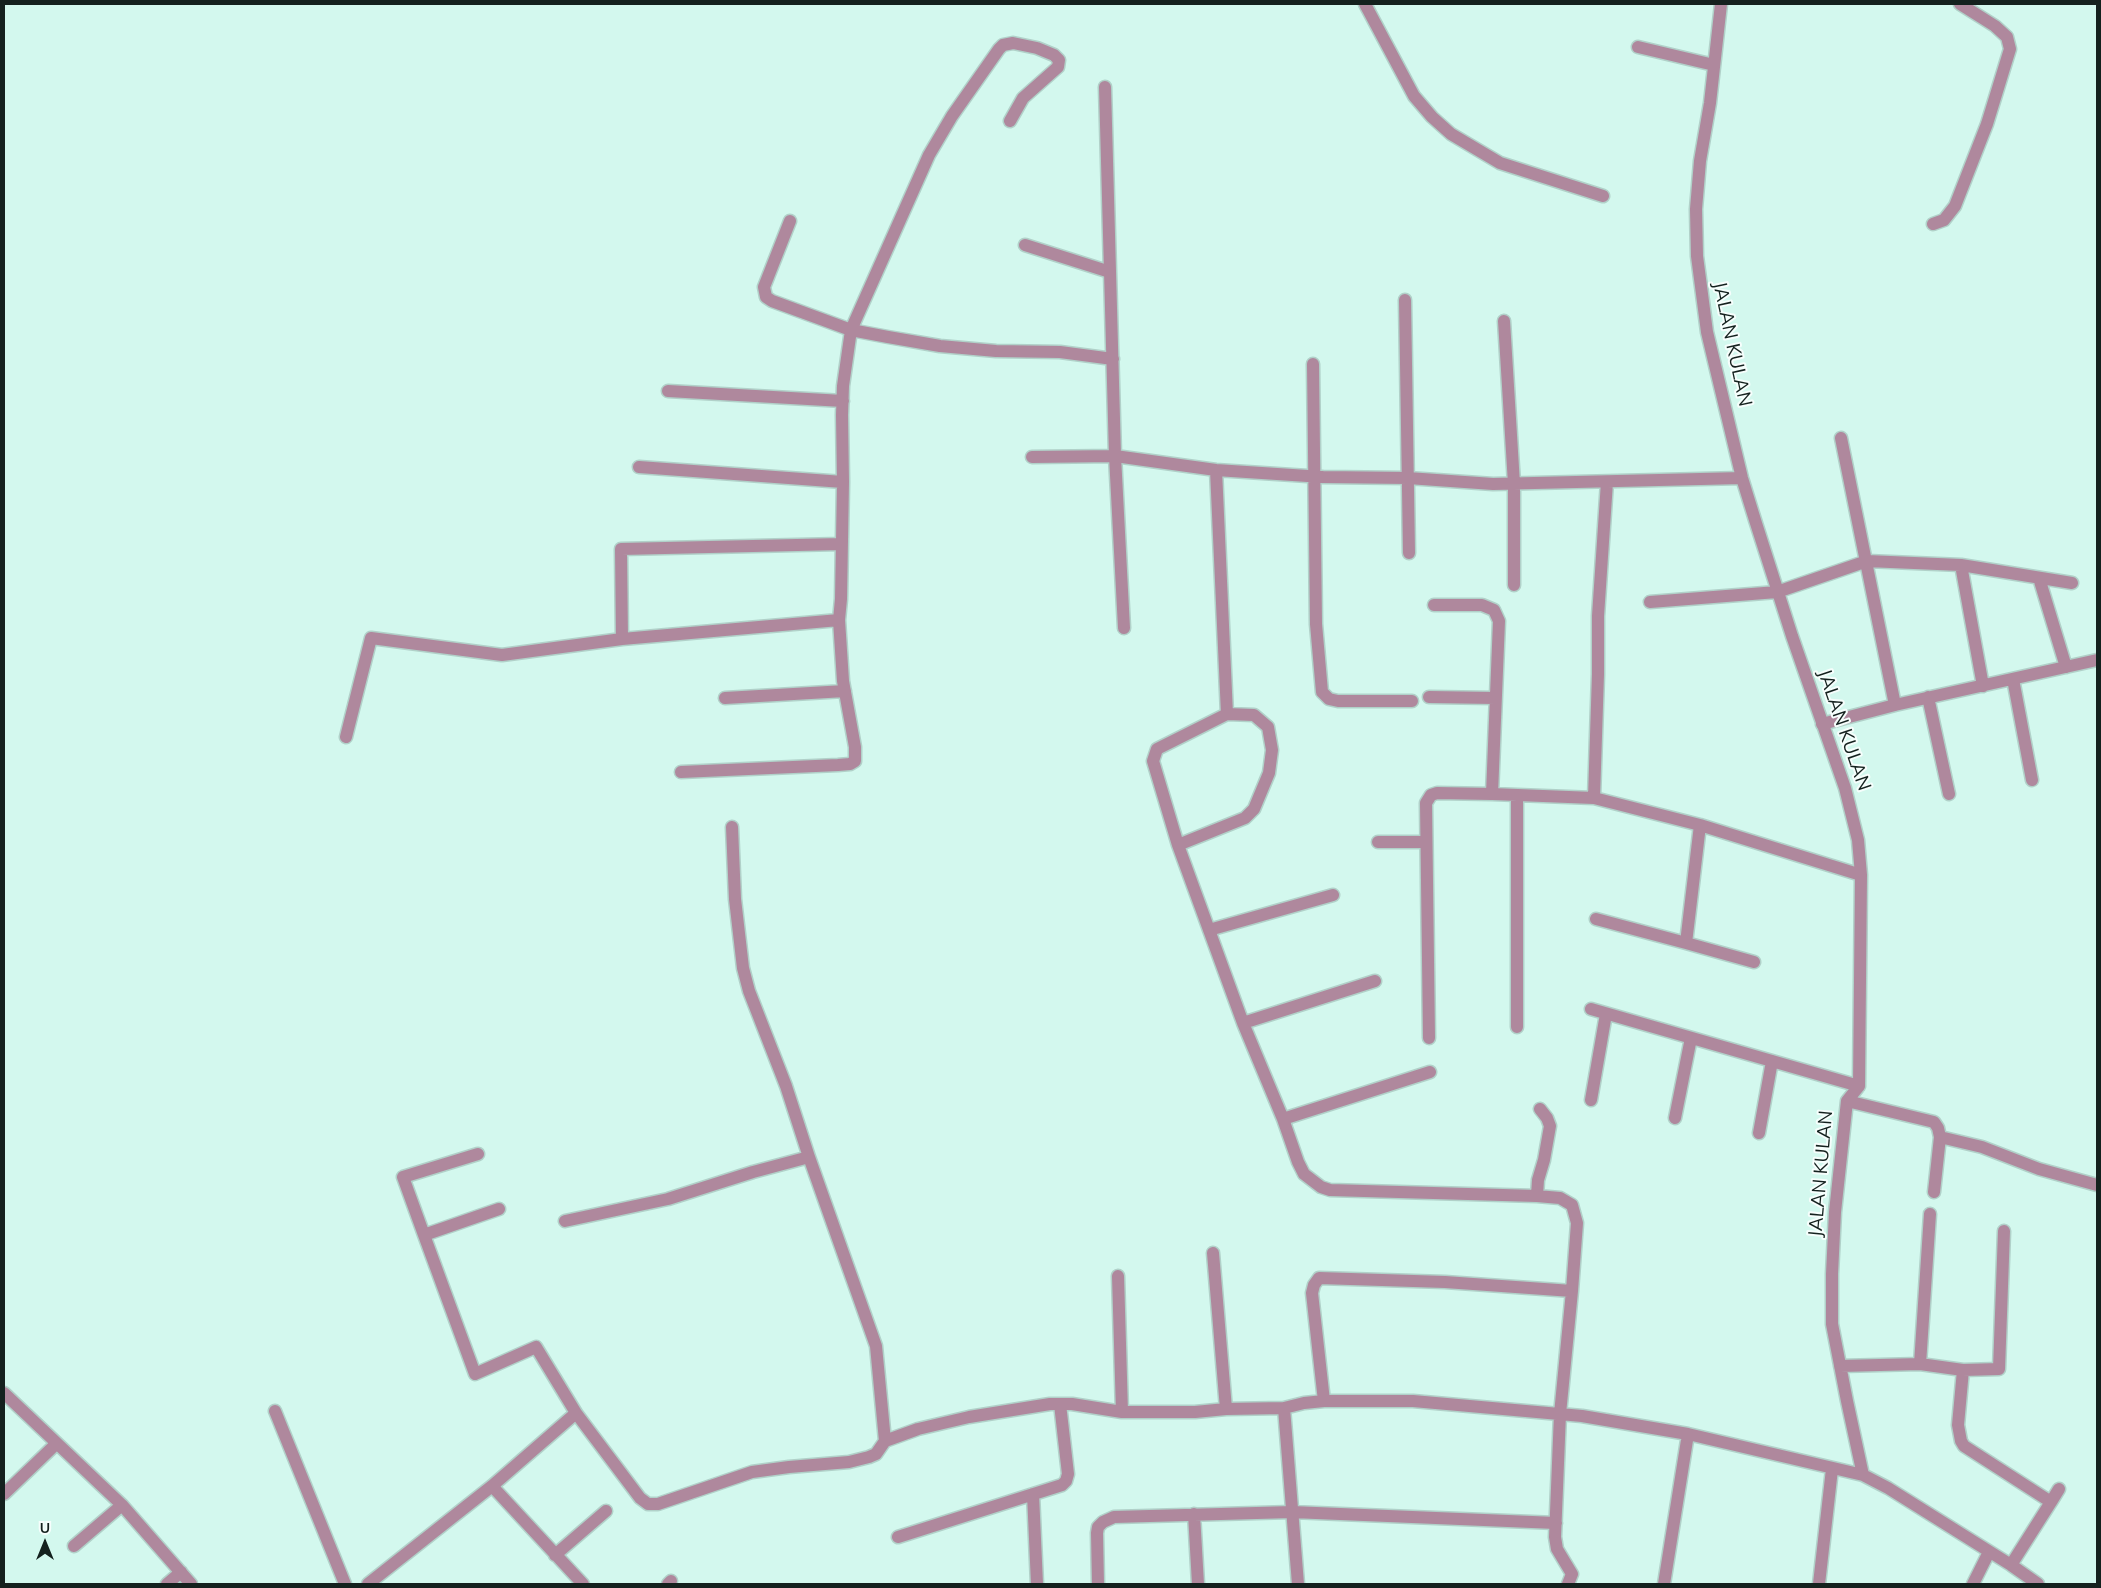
<!DOCTYPE html>
<html>
<head>
<meta charset="utf-8">
<style>
	body { margin:0 }
	#map { position:relative; width:2101px; height:1588px; overflow:hidden; background:#d3f8ee; font-family:Mulish,sans-serif }
	canvas { display:block }
	.frame { position:absolute; inset:0; border:5px solid #14211e; pointer-events:none }
	.north { position:absolute; left:20px; top:1518px; width:50px; height:50px; -webkit-text-stroke:4px #f6fefc; paint-order:stroke; rotate:0deg; font-size:14px; font-weight:700; line-height:20px; text-align:center; color:#14211e }
	.north::after { content:''; display:block; margin:auto; width:18px; height:22px; background:#14211e; clip-path:polygon(50% 0,100% 100%,50% 72%,0 100%) }
</style>
</head>
<body>
<div id="map">
<canvas width="2101" height="1588"></canvas>
<div class="frame"></div>
<div class="north">U</div>
</div>
<script>
const ctx = document.querySelector('canvas').getContext('2d');
ctx.lineJoin = 'round';
const toPath = rows => new Path2D(rows.map(r => 'M' + r).join(''));
function strokePath(path, color, width, dash) { ctx.strokeStyle = color; ctx.lineWidth = width; ctx.lineCap = dash ? 'butt' : 'round'; ctx.setLineDash(dash || []); ctx.stroke(path); }
function write(font, color, halo, rows, align = 'center') {
  ctx.font = font + ' Mulish,sans-serif'; ctx.lineWidth = 4; ctx.setLineDash([]); ctx.textBaseline = 'middle'; ctx.strokeStyle = halo; ctx.fillStyle = color; for (const [text, x, y, turn = 0] of rows) {
    ctx.save(); ctx.translate(x, y); ctx.rotate((+turn || 0) * Math.PI / 180); ctx.textAlign = isNaN(turn) ? turn : align; if (halo) ctx.strokeText(text, 0, 0); ctx.fillText(text, 0, 0); ctx.restore();
  }
}
const minor = toPath([
	[1365,4,1414,96,1432,117,1451,134,1500,163,1603,196],
	[1721,4,1710,103,1700,161,1696,209,1697,256,1707,332,1742,478,1755,520,1792,636,1845,788,1858,840,1861,875,1859,1086,1847,1101,1835,1212,1832,1274,1832,1324,1847,1401,1863,1475],
	[1638,47,1714,65],
	[1105,87,1115,456,1124,628],
	[790,221,764,287,766,297,772,301,851,330,888,337,940,346,996,351,1060,352,1113,359],
	[1933,224,1944,220,1955,206,1987,124,2010,49,2007,37,1995,26,1960,4],
	[1025,245,1110,272],
	[1405,300,1409,553],
	[1504,321,1514,484,1514,585],
	[1313,364,1316,624,1322,692,1329,699,1338,701,1412,701],
	[668,391,843,401],
	[1841,438,1895,705],
	[1032,457,1115,456,1216,470,1323,477,1408,478,1493,484,1742,478],
	[639,467,843,482],
	[1216,470,1227,714],
	[1607,482,1598,616,1598,674,1594,798,1700,825,1861,875],
	[1961,565,1983,686],
	[2039,578,2066,667],
	[1650,602,1777,592,1867,561,1961,565,2072,583],
	[1434,605,1482,605,1494,610,1499,621,1492,794],
	[622,639,621,549,841,544],
	[2013,679,2032,780],
	[1429,697,1495,698],
	[1928,697,1949,794],
	[725,698,845,691],
	[1822,724,1895,705,2097,660],
	[346,737,371,638,502,655,622,639,839,620],
	[681,772,838,765,850,764,855,761,855,747,843,681,839,620,841,599,843,482,842,415,843,386,851,330,929,155,952,116,999,49,1003,45,1013,43,1037,48,1054,55,1059,60,1058,67,1023,98,1010,121],
	[1517,796,1517,1027],
	[1700,825,1686,943,1754,962],
	[732,827,735,899,743,968,749,991,786,1086,809,1157],
	[1378,842,1426,842],
	[1178,845,1245,818,1254,809,1269,773,1272,750,1268,727,1254,715,1227,714,1157,749,1153,761,1178,845,1243,1023,1283,1119,1298,1162,1304,1174,1321,1187,1330,1190,1537,1196,1560,1198,1572,1205,1577,1223,1572,1291,1560,1414,1555,1537,1557,1549,1572,1574,1568,1584],
	[1596,919,1686,943],
	[1209,930,1333,895],
	[1591,1009,1859,1086],
	[1243,1023,1375,981],
	[1429,1038,1426,803,1431,795,1437,793,1492,794,1594,798],
	[1591,1100,1606,1014],
	[1847,1101,1934,1122,1938,1128,1940,1137,1934,1192],
	[1675,1118,1691,1038],
	[1283,1119,1430,1072],
	[1759,1133,1772,1061],
	[1940,1137,1982,1147,2039,1169,2097,1185],
	[1537,1196,1538,1180,1544,1160,1550,1126,1547,1118,1540,1109],
	[499,1209,424,1235,475,1374,536,1347,576,1413],
	[565,1221,668,1199,753,1172,809,1157,876,1346,885,1441],
	[424,1235,403,1177,478,1154],
	[1213,1253,1226,1409],
	[1118,1276,1122,1412],
	[1920,1364,1930,1214],
	[1840,1366,1920,1364,1963,1370,1958,1425,1961,1441,1964,1446,2051,1502,2011,1565],
	[1963,1370,1999,1369,2004,1231],
	[4,1393,122,1505,191,1584],
	[1324,1401,1312,1293,1314,1285,1319,1278,1445,1282,1572,1291],
	[1284,1408,1298,1584],
	[275,1411,345,1584],
	[492,1486,583,1584],
	[4,1494,56,1444],
	[1033,1494,1037,1584],
	[2051,1502,2059,1489],
	[1194,1514,1198,1584],
	[898,1537,1062,1485,1066,1481,1068,1474,1060,1404],
	[74,1546,122,1505],
	[555,1555,606,1511],
	[167,1584,181,1572],
	[368,1584,492,1486,576,1413,640,1498,648,1504,658,1504,752,1472,789,1467,849,1462,869,1457,876,1454,885,1441,918,1429,969,1417,1050,1404,1072,1404,1122,1412,1195,1412,1226,1409,1284,1408,1304,1403,1324,1401,1413,1401,1582,1416,1688,1434,1863,1475,1888,1488,2011,1565,2038,1584],
	[668,1584,671,1581],
	[1098,1584,1097,1533,1098,1527,1103,1522,1114,1517,1292,1512,1556,1523],
	[1664,1584,1688,1434],
	[1819,1584,1832,1469],
	[1973,1584,1989,1552]
]);
strokePath(minor, '#b1d1c9', 15);
strokePath(minor, '#af889d', 12);
write('19px', '#14211e', '#f6fefc', [
	["JALAN KULAN",1732,344,78],
	["JALAN KULAN",1844,730,71],
	["JALAN KULAN",1821,1174,-85]
]);
</script>
</body>
</html>
